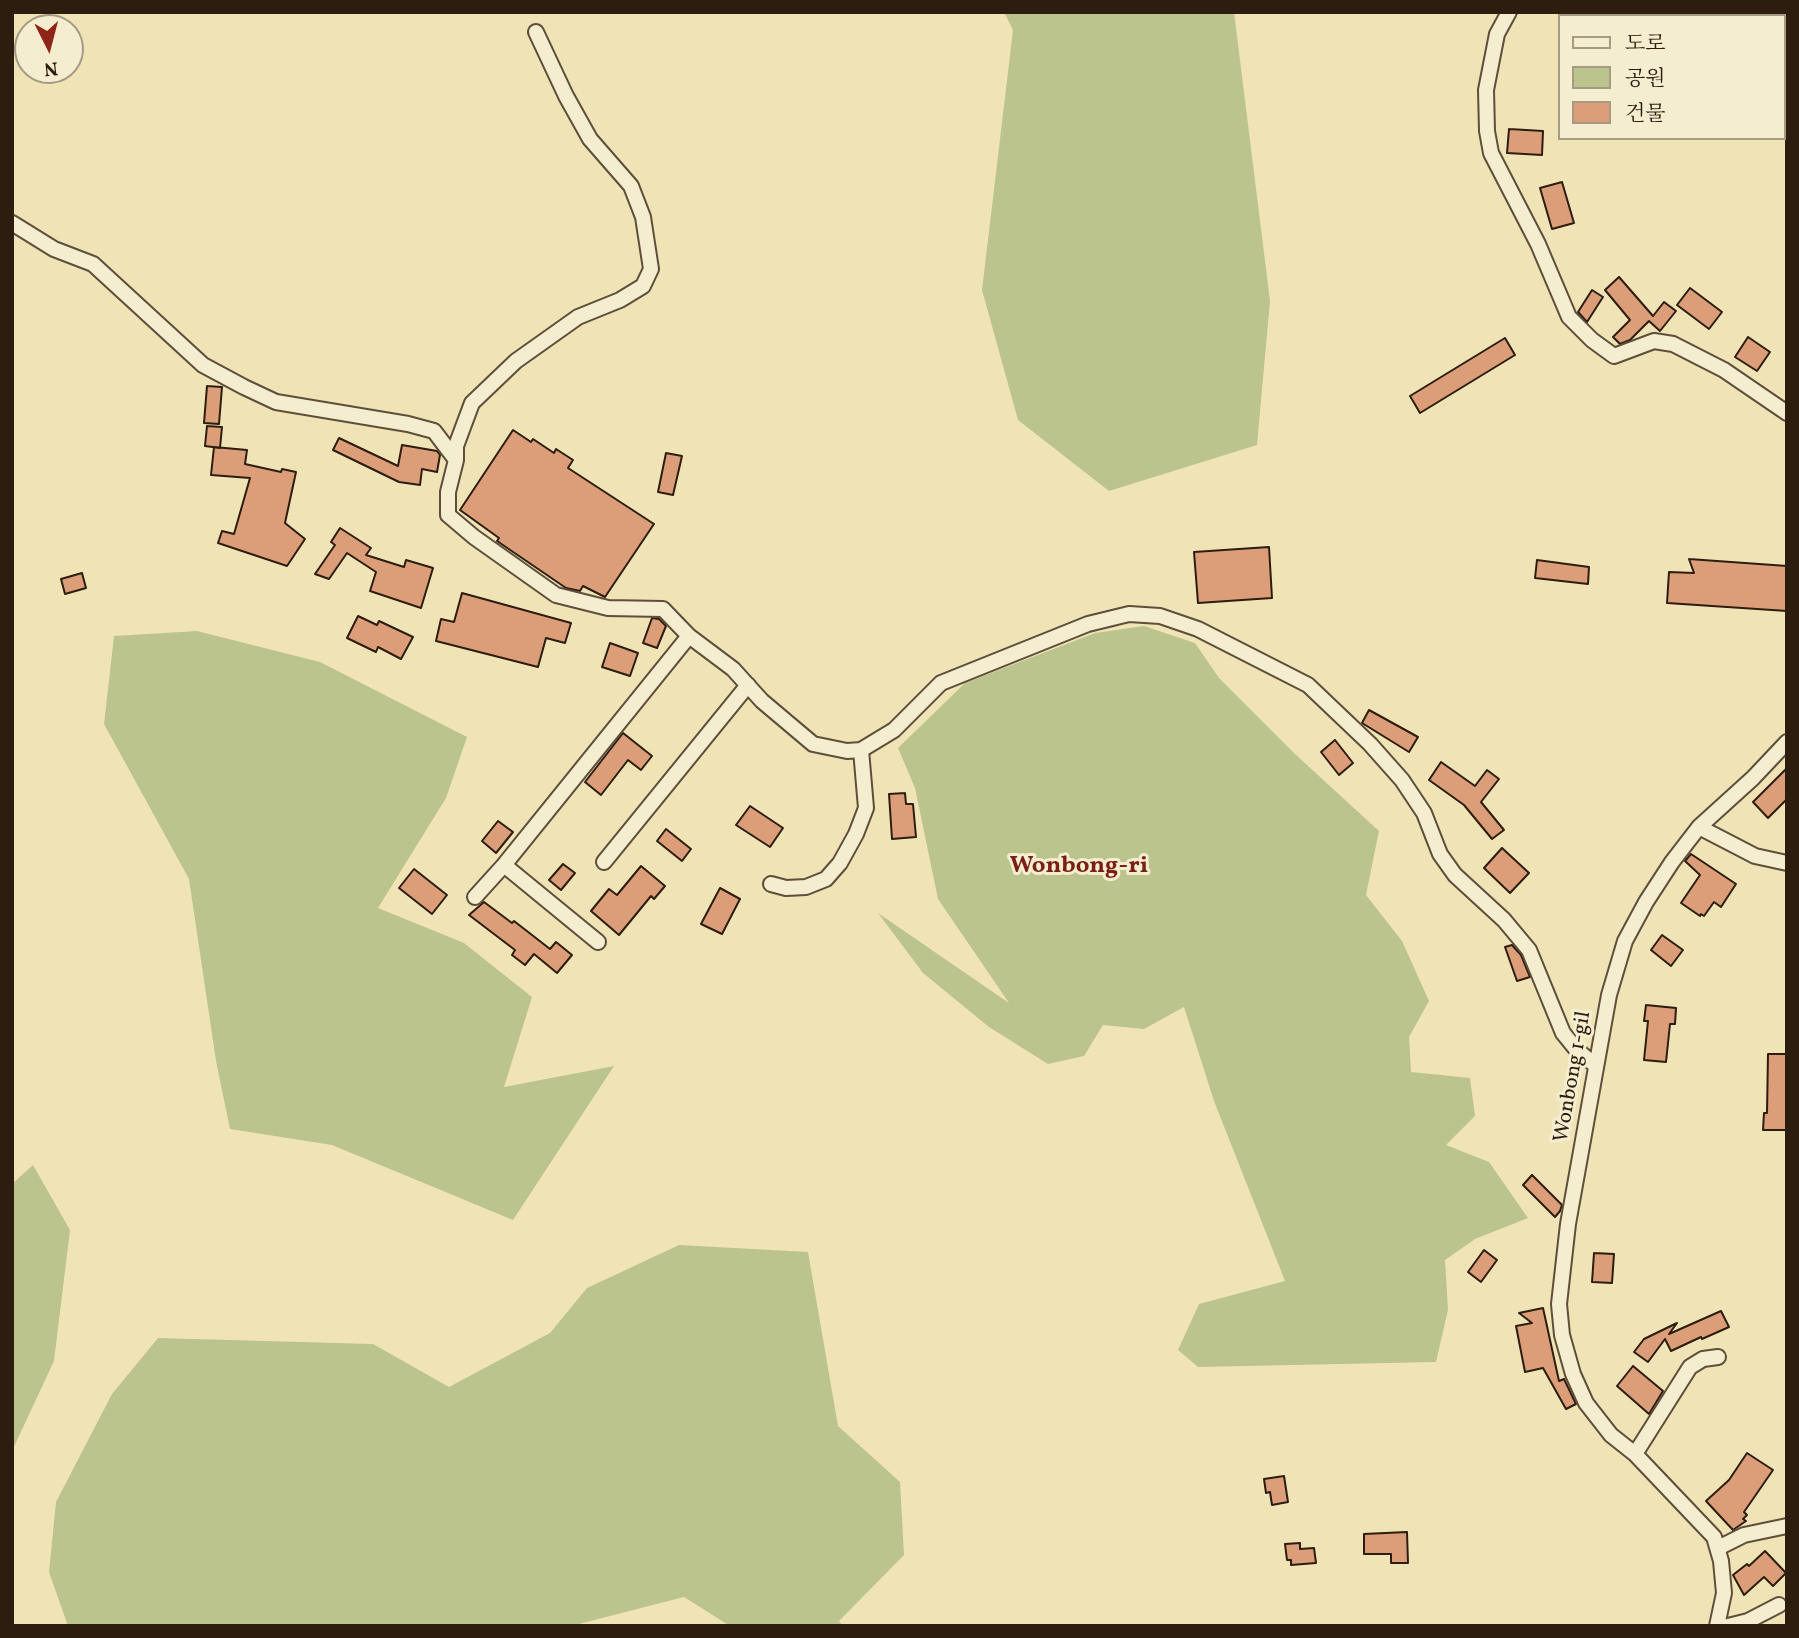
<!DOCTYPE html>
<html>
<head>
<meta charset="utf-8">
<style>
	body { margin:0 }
	#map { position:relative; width:1799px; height:1638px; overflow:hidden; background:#f0e4b7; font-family:Vollkorn,"Noto Serif KR",serif }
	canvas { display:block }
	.frame { position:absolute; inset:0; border:14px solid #2c1d0f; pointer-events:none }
	.legend { position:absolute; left:1558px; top:14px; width:228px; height:126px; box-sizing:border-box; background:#f5edd0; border:2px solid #a59a83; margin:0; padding:9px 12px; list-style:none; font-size:21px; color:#2c1d0f }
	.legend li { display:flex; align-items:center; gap:14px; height:35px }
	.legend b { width:35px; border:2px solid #a59a83 }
	.north { position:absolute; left:14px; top:14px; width:70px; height:70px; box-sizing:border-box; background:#f5edd0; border:2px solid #a59a83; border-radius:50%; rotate:174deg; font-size:19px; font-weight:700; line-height:28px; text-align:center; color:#2c1d0f }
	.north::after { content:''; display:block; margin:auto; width:24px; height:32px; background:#8f2418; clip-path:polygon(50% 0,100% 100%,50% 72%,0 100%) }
</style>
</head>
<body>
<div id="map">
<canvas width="1799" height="1638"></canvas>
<div class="frame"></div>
<ul class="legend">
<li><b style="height:9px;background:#f5edd0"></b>도로</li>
<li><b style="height:19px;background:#bcc48d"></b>공원</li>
<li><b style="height:19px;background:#dc9e79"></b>건물</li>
</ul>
<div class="north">N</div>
</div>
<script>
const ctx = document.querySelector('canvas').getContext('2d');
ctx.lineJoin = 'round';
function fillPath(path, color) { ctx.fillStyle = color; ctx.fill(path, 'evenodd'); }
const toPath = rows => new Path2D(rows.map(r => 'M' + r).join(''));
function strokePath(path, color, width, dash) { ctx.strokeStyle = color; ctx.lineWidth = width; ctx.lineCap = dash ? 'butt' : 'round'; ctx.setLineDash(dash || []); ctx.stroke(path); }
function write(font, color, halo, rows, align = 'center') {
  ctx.font = font + ' Vollkorn,serif'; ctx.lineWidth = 6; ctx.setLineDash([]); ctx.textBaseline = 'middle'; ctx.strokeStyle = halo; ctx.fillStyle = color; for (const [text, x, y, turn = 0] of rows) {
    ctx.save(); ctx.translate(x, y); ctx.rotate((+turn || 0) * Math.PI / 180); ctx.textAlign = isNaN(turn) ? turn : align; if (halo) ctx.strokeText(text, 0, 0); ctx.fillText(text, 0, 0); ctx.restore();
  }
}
fillPath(toPath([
	[1004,12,1234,12,1270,301,1257,445,1109,491,1018,420,982,290,1013,30],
	[1144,626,1195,643,1219,678,1295,754,1379,831,1366,895,1402,941,1429,1001,1409,1037,1411,1072,1470,1078,1475,1116,1446,1145,1489,1162,1528,1218,1475,1239,1445,1260,1448,1310,1436,1362,1198,1367,1178,1350,1199,1304,1285,1281,1214,1101,1184,1007,1144,1029,1103,1025,1084,1056,1048,1064,989,1027,923,973,878,913,1009,1003,938,899,915,788,898,748,965,683,1095,633],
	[197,631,320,662,467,737,446,798,378,908,464,943,532,997,504,1087,614,1066,513,1220,332,1145,230,1129,216,1061,189,879,104,724,114,636],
	[33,1165,70,1230,54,1361,12,1451,12,1184],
	[679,1245,808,1252,838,1426,900,1482,904,1555,839,1621,843,1626,730,1626,684,1597,571,1626,68,1626,49,1572,56,1502,112,1394,158,1338,373,1344,449,1387,550,1333,587,1288]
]), '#bcc48d');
const building = toPath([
	[1509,129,1543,131,1542,155,1507,153,1509,129],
	[1562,182,1574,223,1552,229,1540,188,1562,182],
	[1619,277,1653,316,1664,302,1676,311,1660,331,1649,321,1630,340,1620,344,1613,337,1630,320,1605,290,1619,277],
	[1690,288,1722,312,1709,329,1677,305,1690,288],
	[1592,290,1603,297,1587,322,1578,312,1592,290],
	[1748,337,1770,352,1757,371,1735,357,1748,337],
	[1505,338,1515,355,1420,413,1410,396,1505,338],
	[207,386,222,387,219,424,204,423,207,386],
	[207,426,222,427,220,448,205,446,207,426],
	[513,430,531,442,533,439,554,453,556,449,573,460,568,468,654,524,605,597,583,586,580,591,566,588,497,541,499,538,460,510,513,430],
	[339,438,398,466,402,445,437,451,440,455,437,472,422,469,420,485,399,482,333,450,339,438],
	[214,447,247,450,245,464,281,472,282,469,296,472,285,523,305,539,287,566,218,543,222,531,234,534,250,478,211,475,214,447],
	[666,453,682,456,673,495,658,492,666,453],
	[340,528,371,548,366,555,404,567,406,560,433,568,421,608,370,591,376,572,347,553,329,579,315,574,335,545,331,542,340,528],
	[1269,547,1272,598,1198,603,1194,552,1269,547],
	[1689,559,1787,566,1787,611,1667,603,1669,572,1694,573,1689,559],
	[1537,560,1589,567,1588,584,1535,578,1537,560],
	[82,573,86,588,65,594,61,579,82,573],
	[462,593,571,623,565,643,546,638,538,667,436,641,441,619,454,622,462,593],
	[358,616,377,625,379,621,413,637,401,659,378,647,376,652,347,638,358,616],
	[652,618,659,619,666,626,657,648,643,643,652,618],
	[610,643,638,653,630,676,602,667,610,643],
	[1369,710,1418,737,1409,752,1362,723,1369,710],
	[623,733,652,756,641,770,628,760,601,795,585,782,623,733],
	[1335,740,1353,763,1339,775,1321,752,1335,740],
	[1441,762,1475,786,1487,770,1499,779,1481,802,1504,830,1492,839,1464,805,1429,780,1441,762],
	[1787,768,1787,799,1768,818,1753,802,1787,768],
	[905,793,906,804,913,804,916,837,892,839,889,794,905,793],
	[750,806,783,828,770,847,736,825,750,806],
	[498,821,513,832,496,853,482,841,498,821],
	[666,829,691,849,682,861,657,841,666,829],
	[1502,848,1529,873,1510,893,1484,868,1502,848],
	[1691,854,1736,884,1721,907,1714,902,1704,916,1701,914,1700,916,1681,903,1700,875,1685,861,1691,854],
	[563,864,575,873,561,890,549,880,563,864],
	[641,866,665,886,654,899,651,896,619,935,591,911,609,889,617,895,641,866],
	[414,869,447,895,432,914,399,888,414,869],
	[720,888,740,899,722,934,701,924,720,888],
	[484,902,512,923,514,921,550,949,556,942,572,955,557,973,534,954,525,965,512,955,515,950,469,915,484,902],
	[1662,935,1683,950,1671,966,1651,950,1662,935],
	[1512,945,1521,955,1530,977,1517,981,1505,947,1512,945],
	[1646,1005,1676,1008,1675,1024,1670,1024,1666,1062,1644,1060,1648,1021,1644,1021,1646,1005],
	[1768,1054,1787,1054,1786,1130,1763,1130,1764,1113,1767,1113,1768,1054],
	[1532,1175,1562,1205,1560,1211,1555,1217,1523,1185,1532,1175],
	[1484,1250,1497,1260,1481,1282,1468,1272,1484,1250],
	[1594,1253,1614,1254,1612,1283,1592,1282,1594,1253],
	[1543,1308,1559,1381,1564,1379,1576,1404,1566,1409,1543,1368,1525,1372,1516,1326,1532,1323,1519,1313,1543,1308],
	[1721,1311,1729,1327,1702,1339,1701,1337,1671,1351,1665,1339,1648,1362,1634,1352,1644,1339,1677,1323,1669,1334,1721,1311],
	[1633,1366,1663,1391,1649,1414,1617,1386,1633,1366],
	[1747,1453,1773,1470,1744,1512,1747,1515,1743,1519,1746,1521,1733,1530,1706,1501,1729,1480,1747,1453],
	[1284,1476,1288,1502,1272,1505,1270,1492,1266,1493,1264,1479,1284,1476],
	[1407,1532,1408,1563,1391,1563,1391,1554,1364,1554,1364,1534,1407,1532],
	[1300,1543,1300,1549,1314,1548,1316,1563,1291,1565,1291,1560,1287,1560,1285,1544,1300,1543],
	[1765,1551,1786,1573,1773,1586,1764,1577,1744,1595,1733,1575,1747,1564,1749,1566,1765,1551]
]);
fillPath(building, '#dc9e79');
strokePath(building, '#2c1d0f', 2);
const minor = toPath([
	[1509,12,1497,34,1486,90,1487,131,1491,153,1538,244,1569,317,1592,340,1614,356,1654,341,1673,344,1724,370,1787,413],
	[536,32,566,96,590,139,631,186,643,217,651,269,643,286,620,300,578,317,516,361,472,403,456,446,456,460,448,492,448,515,474,537,556,595,608,608,663,609,689,636,733,669,762,701,813,744,847,751,861,750,894,730,941,683,1088,624,1129,614,1160,616,1198,629,1308,685,1370,744,1402,780,1424,813,1440,854,1455,875,1504,920,1529,950,1563,1033,1576,1049,1596,1066],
	[12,223,54,249,93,264,203,365,244,387,276,402,408,424,434,431,456,460],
	[1699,827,1755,856,1787,863],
	[604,862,748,685],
	[771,884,786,888,806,887,826,879,840,863,856,834,866,808,861,750],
	[475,897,504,865],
	[598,942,504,865,689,636],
	[1635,1454,1690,1367,1703,1359,1718,1357],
	[1718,1548,1744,1535,1787,1526],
	[1717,1626,1724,1593,1721,1561,1714,1537,1635,1454,1611,1435,1586,1403,1573,1374,1562,1335,1559,1304,1568,1224,1609,995,1625,941,1646,902,1672,862,1699,827,1753,778,1787,742],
	[1728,1626,1748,1621,1779,1605]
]);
strokePath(minor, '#5d4f39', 18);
strokePath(minor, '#f5edd0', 14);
write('21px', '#2c1d0f', '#f5edd0', [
	["Wonbong 1-gil",1574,1077,-80]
]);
write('bold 24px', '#7a1f14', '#f5edd0', [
	["Wonbong-ri",1079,868]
]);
</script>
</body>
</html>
